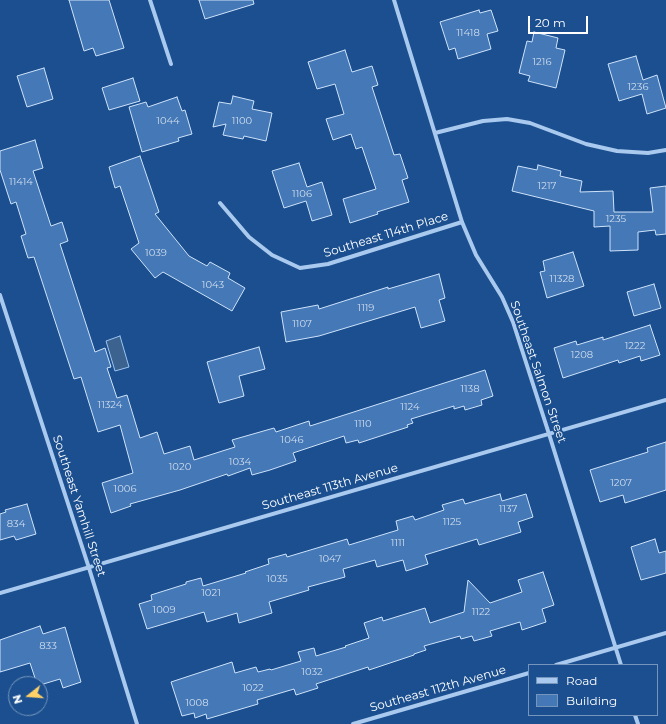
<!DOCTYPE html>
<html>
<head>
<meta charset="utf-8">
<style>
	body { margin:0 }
	#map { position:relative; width:666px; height:724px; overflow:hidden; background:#1b4f8f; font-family:Montserrat,sans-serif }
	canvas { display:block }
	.legend { position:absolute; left:528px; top:664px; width:130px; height:52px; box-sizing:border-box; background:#1b4f8f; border:1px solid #7695bc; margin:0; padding:5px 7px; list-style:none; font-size:12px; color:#fff }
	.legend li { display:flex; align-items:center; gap:8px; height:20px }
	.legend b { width:20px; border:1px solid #7695bc }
	.north { position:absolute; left:8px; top:676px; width:40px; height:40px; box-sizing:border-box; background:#1b4f8f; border:1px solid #7695bc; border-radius:50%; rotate:253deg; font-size:11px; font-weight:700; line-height:16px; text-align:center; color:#fff }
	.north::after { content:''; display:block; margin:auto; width:14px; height:18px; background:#ffd166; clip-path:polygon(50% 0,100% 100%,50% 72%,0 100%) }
	.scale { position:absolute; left:528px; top:16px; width:60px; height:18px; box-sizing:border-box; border:2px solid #fff; border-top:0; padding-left:5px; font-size:12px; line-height:14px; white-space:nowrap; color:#fff; -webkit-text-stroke:3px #1b4f8f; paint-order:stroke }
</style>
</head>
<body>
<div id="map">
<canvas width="666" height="724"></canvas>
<ul class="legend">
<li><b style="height:5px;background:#a9c9ee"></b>Road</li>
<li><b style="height:11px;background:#4478b7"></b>Building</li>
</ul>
<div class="north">N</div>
<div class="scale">20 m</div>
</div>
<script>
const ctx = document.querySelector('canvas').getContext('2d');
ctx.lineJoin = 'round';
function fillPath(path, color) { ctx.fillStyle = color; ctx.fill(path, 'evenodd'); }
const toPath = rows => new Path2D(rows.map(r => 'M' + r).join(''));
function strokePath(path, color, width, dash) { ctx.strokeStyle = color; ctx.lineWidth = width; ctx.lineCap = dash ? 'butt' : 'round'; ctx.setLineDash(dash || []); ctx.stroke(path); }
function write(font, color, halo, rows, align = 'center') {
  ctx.font = font + ' Montserrat,sans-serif'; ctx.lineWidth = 4; ctx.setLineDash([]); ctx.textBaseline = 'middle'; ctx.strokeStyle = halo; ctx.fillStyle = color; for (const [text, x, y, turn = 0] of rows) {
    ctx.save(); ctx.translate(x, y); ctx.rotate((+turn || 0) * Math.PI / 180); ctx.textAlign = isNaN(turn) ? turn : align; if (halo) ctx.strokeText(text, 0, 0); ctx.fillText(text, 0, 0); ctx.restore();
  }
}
const water = toPath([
	[120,336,129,367,115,371,106,341,120,336]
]);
fillPath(water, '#3c6290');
strokePath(water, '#9cc4f0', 1);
const building = toPath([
	[69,0,109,0,124,48,96,56,93,48,84,51,69,0],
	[199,0,253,0,254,4,205,19,199,0],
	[479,10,480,13,491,10,498,31,487,34,491,49,458,59,455,48,449,50,440,22,479,10],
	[534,32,558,38,556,48,565,50,556,88,528,81,530,76,519,73,527,41,532,42,534,32],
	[345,50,352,72,372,66,378,85,372,87,394,155,400,154,408,178,402,180,409,202,377,212,378,214,350,223,343,199,376,189,362,147,356,149,351,134,333,140,326,119,344,114,335,84,317,89,308,62,345,50],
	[636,56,643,80,657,75,666,108,647,114,642,94,619,101,608,64,636,56],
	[44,68,53,99,27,107,17,76,44,68],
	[133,78,140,101,109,110,102,88,133,78],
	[233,96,254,101,252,109,272,113,266,141,244,136,243,139,223,135,226,124,213,127,219,102,231,104,233,96],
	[177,97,182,111,185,110,192,134,178,138,179,141,142,152,129,107,146,102,148,107,177,97],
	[35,140,43,168,33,171,51,226,62,222,68,241,60,244,95,352,105,348,111,367,107,368,117,398,127,395,140,438,157,432,164,454,190,446,194,460,235,447,232,440,274,428,276,432,309,421,310,426,485,370,493,396,481,400,482,405,465,410,464,406,454,409,454,406,411,419,413,423,407,425,408,427,359,443,358,440,346,443,344,436,293,453,296,461,270,470,252,475,250,468,228,476,227,474,180,490,130,504,131,506,111,513,102,483,133,473,120,425,98,432,81,377,74,379,34,257,28,258,21,236,26,234,16,202,11,204,0,170,0,151,35,140],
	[140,156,159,212,155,214,189,256,207,266,210,262,230,273,228,278,245,288,232,311,163,272,155,278,131,249,139,243,120,186,115,188,109,167,140,156],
	[299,163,307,187,322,182,332,215,312,221,306,201,284,208,272,171,299,163],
	[538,165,561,171,560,176,582,181,580,192,613,191,614,212,653,212,650,188,666,186,666,234,656,235,655,230,638,232,638,250,610,251,610,226,594,227,594,211,512,191,518,166,537,170,538,165],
	[573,252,584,286,547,298,540,272,545,271,543,261,573,252],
	[439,274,445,298,439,300,445,321,421,328,415,307,319,336,286,342,281,312,318,305,319,309,388,287,388,289,439,274],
	[654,284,661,308,634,316,627,292,654,284],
	[650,325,660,355,641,361,640,356,619,363,618,360,563,378,554,348,576,341,577,345,603,337,603,340,650,325],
	[259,347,265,369,239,376,244,396,219,403,207,362,259,347],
	[666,442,666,490,625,503,623,495,600,502,590,470,648,452,647,448,666,442],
	[500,494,502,501,526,494,533,517,518,522,521,532,479,545,477,539,425,555,428,564,406,571,403,560,377,567,375,560,343,569,345,577,308,587,309,590,269,602,272,613,239,623,237,613,207,622,204,612,147,629,139,604,152,600,151,595,186,584,186,582,201,578,203,586,246,573,245,572,269,564,268,559,286,554,287,557,347,539,349,545,398,530,396,521,413,516,415,520,444,510,442,505,463,499,465,504,500,494],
	[27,504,36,534,16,540,14,536,0,540,0,514,6,512,5,510,27,504],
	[655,539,659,553,666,551,666,573,641,580,631,547,655,539],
	[543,572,554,605,542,609,546,622,522,630,520,622,490,631,492,636,474,641,472,636,461,639,460,636,424,646,426,650,414,654,414,655,369,670,368,667,316,684,318,688,296,695,294,689,257,700,258,704,207,719,206,714,195,718,194,713,182,716,171,682,232,662,235,673,256,667,258,672,270,669,271,670,301,661,298,652,314,648,316,656,346,647,345,646,369,638,364,623,382,617,383,621,425,608,430,623,464,612,468,580,490,603,522,592,518,580,543,572],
	[40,626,43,634,65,627,81,682,63,688,60,679,40,685,40,684,37,684,30,663,0,672,0,640,40,626]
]);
fillPath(building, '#4478b7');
strokePath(building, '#cfe3fa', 1);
strokePath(toPath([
	[150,0,171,64],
	[394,0,462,222,476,255,502,297,513,322,549,434,621,665],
	[435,133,483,121,507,119,530,123,586,144,617,151,648,153,666,150],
	[220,203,249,237,272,255,300,268,328,264,462,222],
	[0,295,89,568,137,724],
	[0,593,666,400],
	[556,665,666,633],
	[635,715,638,724],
	[353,724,529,673]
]), '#a9c9ee', 4);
write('10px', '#d0dded', null, [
	["11418",468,33],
	["1216",542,62],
	["1236",638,87],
	["1044",168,121],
	["1100",242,121],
	["11414",21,182],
	["1217",547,186],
	["1106",302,194],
	["1235",616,219],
	["1039",156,253],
	["11328",562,279],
	["1043",213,285],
	["1119",366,308],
	["1107",302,324],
	["1222",635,346],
	["1208",582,355],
	["1138",470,389],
	["11324",110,405],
	["1124",410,407],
	["1110",363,424],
	["1046",292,440],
	["1034",240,462],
	["1020",180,467],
	["1207",621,483],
	["1006",125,489],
	["1137",508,509],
	["1125",452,522],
	["834",16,524],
	["1111",398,543],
	["1047",330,559],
	["1035",277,579],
	["1021",211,593],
	["1009",164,610],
	["1122",481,612],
	["833",48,646],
	["1032",312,672],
	["1022",253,688],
	["1008",197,703]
]);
write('12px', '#fff', '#1b4f8f', [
	["Southeast 114th Place",386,235,-17],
	["Southeast Salmon Street",538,372,71],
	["Southeast 113th Avenue",330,487,-16],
	["Southeast Yamhill Street",79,506,72],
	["Southeast 112th Avenue",438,689,-16]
]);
</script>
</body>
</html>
